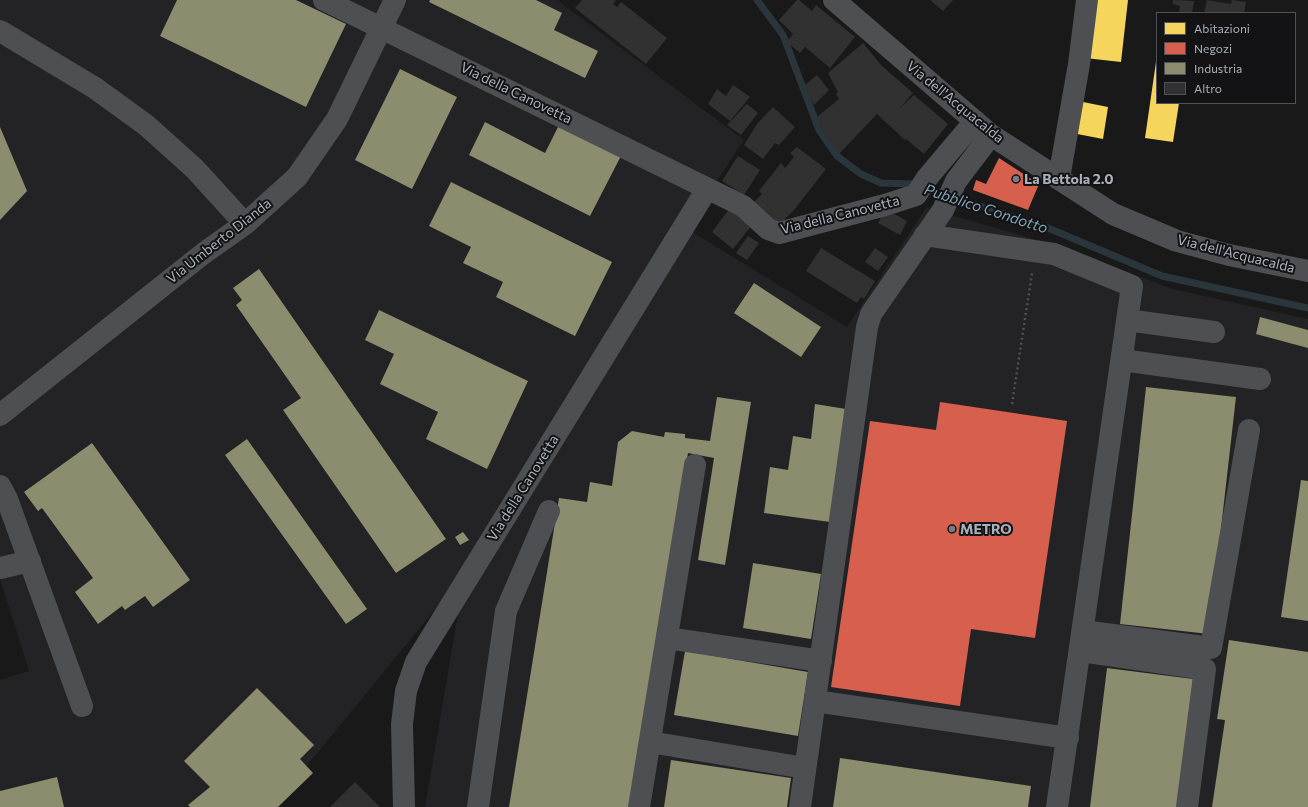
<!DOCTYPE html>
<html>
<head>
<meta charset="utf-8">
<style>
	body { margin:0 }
	#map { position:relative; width:1308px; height:807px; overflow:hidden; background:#191919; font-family:Commissioner,sans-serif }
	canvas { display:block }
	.legend { position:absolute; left:1156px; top:12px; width:140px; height:92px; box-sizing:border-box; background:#131315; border:1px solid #4f5257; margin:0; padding:5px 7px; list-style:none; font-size:12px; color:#a9b1ba }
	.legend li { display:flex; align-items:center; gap:8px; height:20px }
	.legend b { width:20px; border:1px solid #4f5257 }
</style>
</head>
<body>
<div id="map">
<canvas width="1308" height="807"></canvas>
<ul class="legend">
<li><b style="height:11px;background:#f6d55c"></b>Abitazioni</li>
<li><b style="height:11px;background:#d6604d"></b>Negozi</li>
<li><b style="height:11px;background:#8c8c6e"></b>Industria</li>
<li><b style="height:11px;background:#313131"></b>Altro</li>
</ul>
</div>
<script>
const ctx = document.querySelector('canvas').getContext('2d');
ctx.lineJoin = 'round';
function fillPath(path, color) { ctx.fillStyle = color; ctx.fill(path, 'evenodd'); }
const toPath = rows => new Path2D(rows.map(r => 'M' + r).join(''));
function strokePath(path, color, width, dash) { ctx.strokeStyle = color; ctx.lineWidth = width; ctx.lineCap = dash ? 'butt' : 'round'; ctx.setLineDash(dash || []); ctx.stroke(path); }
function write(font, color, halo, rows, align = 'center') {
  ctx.font = font + ' Commissioner,sans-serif'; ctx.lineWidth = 4; ctx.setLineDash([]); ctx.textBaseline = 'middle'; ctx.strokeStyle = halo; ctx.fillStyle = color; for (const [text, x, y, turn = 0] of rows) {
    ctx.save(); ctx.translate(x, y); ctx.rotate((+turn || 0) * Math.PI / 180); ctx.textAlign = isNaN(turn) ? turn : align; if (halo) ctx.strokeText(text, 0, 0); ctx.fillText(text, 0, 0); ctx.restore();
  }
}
fillPath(toPath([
	[0,0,557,0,744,140,686,228,847,327,926,208,1055,245,1173,289,1308,319,1308,807,425,807,465,573,273,807,0,807,0,680,29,671,0,579]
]), '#232325');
fillPath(toPath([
	[1092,0,1128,0,1121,62,1085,58],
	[1156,62,1157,103,1179,103,1173,142,1145,138],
	[1078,101,1108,107,1103,139,1072,133]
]), '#f6d55c');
fillPath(toPath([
	[999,158,1039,184,1028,210,973,190,976,180,986,184],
	[940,402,1067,421,1035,638,971,629,960,706,831,687,870,421,936,430]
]), '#d6604d');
fillPath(toPath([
	[177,0,296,0,346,24,306,107,160,36],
	[430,0,536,0,562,13,554,30,598,51,585,78,429,2],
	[400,69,457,97,412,189,355,160],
	[485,122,545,153,560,123,622,154,590,216,469,155],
	[0,127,27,191,0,220],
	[451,182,612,262,575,336,496,297,503,282,463,263,471,247,429,226],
	[259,269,446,539,396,573,283,410,301,398,236,305,242,300,233,288],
	[754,283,821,327,801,357,734,313],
	[379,310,528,381,487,469,426,439,438,412,380,384,394,354,365,340],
	[1260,317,1308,330,1308,348,1256,334],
	[1146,387,1236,397,1209,634,1120,624],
	[717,397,751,402,725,565,698,560,714,458,688,453,631,807,509,807,559,498,587,502,590,482,612,486,618,442,632,431,664,437,665,432,685,434,685,438,710,441],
	[815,404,846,409,830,522,764,513,770,467,788,470,793,436,811,439],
	[247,439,367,609,346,624,225,455],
	[92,443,190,580,153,607,145,596,125,610,122,606,98,624,75,592,93,578,42,508,38,511,24,492],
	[1301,480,1308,481,1308,621,1281,617],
	[463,532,469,540,460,545,455,537],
	[753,563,821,574,811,639,743,628],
	[1229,640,1308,652,1308,807,1212,807,1225,720,1217,719],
	[685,651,808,672,798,736,674,715],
	[1107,668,1193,679,1177,807,1090,807],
	[257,688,314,745,300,759,313,773,278,807,190,807,188,805,210,787,184,761],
	[840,758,1031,786,1028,807,833,807],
	[671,760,791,778,787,807,664,807],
	[57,777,64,807,0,807,0,791]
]), '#8c8c6e');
strokePath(toPath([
	[757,0,783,35,819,130,837,156,861,174,881,183,912,184,1048,228,1162,276,1308,308]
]), '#2b363c', 7);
fillPath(toPath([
	[582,0,616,0,613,4,617,7,621,2,667,38,646,64,575,8],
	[797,0,799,0,812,11,816,5,855,37,830,68,805,47,800,53,787,42,793,34,779,20],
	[930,0,953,0,943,11],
	[1173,0,1194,1,1192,13,1179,13,1180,6,1173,4],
	[1207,0,1231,4,1232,0,1246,2,1244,13,1204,13],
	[863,43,882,66,913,93,899,109,914,95,948,124,924,154,906,139,905,140,877,114,839,154,826,137,817,117,839,99,836,94,838,92,828,73],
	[817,75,829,90,814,105,804,86],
	[733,85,750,97,730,121,708,104,717,89,726,96],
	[747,104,758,113,741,135,727,125],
	[773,107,795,127,779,145,775,143,763,159,744,145,757,124],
	[797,147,826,169,794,210,776,228,750,206,762,194,759,191,781,163,785,168,794,157,790,153],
	[738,156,760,170,744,195,722,181],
	[730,208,752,225,733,249,712,232],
	[886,209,907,221,900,235,878,223],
	[748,236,759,243,747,260,736,253],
	[821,248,875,281,864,299,861,297,857,303,806,271],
	[875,248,888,257,878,271,865,262],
	[355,782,380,807,330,807]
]), '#313131');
strokePath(toPath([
	[1012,404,1032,273]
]), '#4f5054', 2.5, [2, 3]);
strokePath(toPath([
	[324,0,743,206,768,229,779,233,885,205,916,195,927,178,975,121],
	[834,0,991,135,1113,214,1177,241,1229,255,1308,271],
	[0,31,95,88,146,125,195,169,245,224],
	[1059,178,1079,64,1087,0],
	[925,235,1054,254,1132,286,1057,807],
	[1127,320,1214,332],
	[1122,360,1260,379],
	[0,415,204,253,245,224,297,177,337,119,395,0],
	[0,486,7,499,82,706],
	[0,568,30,561],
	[1083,631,1211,648,1249,430],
	[667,638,821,661],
	[1081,651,1205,669,1187,807],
	[815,701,1068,738],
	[650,742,805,768],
	[404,807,402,724,406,691,416,662,707,189],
	[478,807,506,611,549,511],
	[639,807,695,465],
	[800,807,867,327,871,314,943,210,956,181,991,135]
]), '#4d4f52', 22);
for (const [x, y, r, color] of [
	[1016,179,4,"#777c82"],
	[952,529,4,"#777c82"]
]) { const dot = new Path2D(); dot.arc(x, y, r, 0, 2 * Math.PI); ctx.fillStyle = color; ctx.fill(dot); strokePath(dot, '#131315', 1.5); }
write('14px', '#a9b1ba', '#131315', [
	["Via della Canovetta",516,93,26],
	["Via dell'Acquacalda",955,102,39],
	["Via della Canovetta",840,215,-14],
	["Via Umberto Dianda",219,241,-38],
	["Via dell'Acquacalda",1236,254,14],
	["Via della Canovetta",523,488,-58]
]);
write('bold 14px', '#a9b1ba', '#131315', [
	["La Bettola 2.0",1024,179],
	["METRO",960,529]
], 'left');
write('italic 15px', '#80a4b6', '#131315', [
	["Pubblico Condotto",986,209,18]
]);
</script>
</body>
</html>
